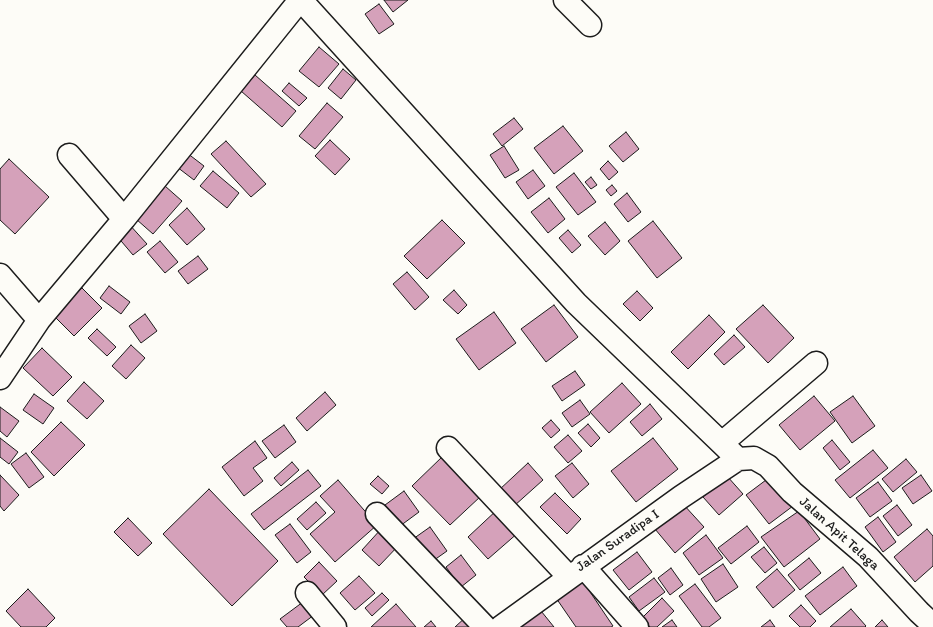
<!DOCTYPE html>
<html>
<head>
<meta charset="utf-8">
<style>
	body { margin:0 }
	canvas { display:block; background:#fdfcf7 }
</style>
</head>
<body>
<canvas width="933" height="627"></canvas>
<script>
const ctx = document.querySelector('canvas').getContext('2d');
ctx.lineJoin = 'round';
function fillPath(path, color) { ctx.fillStyle = color; ctx.fill(path, 'evenodd'); }
const toPath = rows => new Path2D(rows.map(r => 'M' + r).join(''));
function strokePath(path, color, width, dash) { ctx.strokeStyle = color; ctx.lineWidth = width; ctx.lineCap = dash ? 'butt' : 'round'; ctx.setLineDash(dash || []); ctx.stroke(path); }
function write(font, color, halo, rows, align = 'center') {
  ctx.font = font + ' Itim,sans-serif'; ctx.lineWidth = 3; ctx.setLineDash([]); ctx.textBaseline = 'middle'; ctx.strokeStyle = halo; ctx.fillStyle = color; for (const [text, x, y, turn = 0] of rows) {
    ctx.save(); ctx.translate(x, y); ctx.rotate((+turn || 0) * Math.PI / 180); ctx.textAlign = isNaN(turn) ? turn : align; if (halo) ctx.strokeText(text, 0, 0); ctx.fillText(text, 0, 0); ctx.restore();
  }
}
const building = toPath([
	[384,0,408,0,393,12,384,0],
	[379,4,394,24,379,34,365,14,379,4],
	[319,47,339,64,319,87,299,71,319,47],
	[343,69,356,80,341,99,328,88,343,69],
	[255,75,296,111,282,127,241,91,255,75],
	[289,83,307,98,299,106,282,91,289,83],
	[327,103,343,117,315,149,299,136,327,103],
	[514,118,523,129,502,146,493,134,514,118],
	[563,126,583,151,554,174,534,148,563,126],
	[626,132,639,149,623,162,609,146,626,132],
	[330,140,350,159,335,175,315,156,330,140],
	[226,141,266,184,251,197,211,154,226,141],
	[504,146,519,170,505,178,490,155,504,146],
	[187,153,204,166,194,180,177,167,187,153],
	[9,159,49,197,15,234,0,220,0,169,9,159],
	[608,161,618,172,609,180,600,169,608,161],
	[533,170,545,186,528,199,516,182,533,170],
	[213,171,239,193,227,208,200,186,213,171],
	[574,173,596,202,578,215,556,187,574,173],
	[591,177,597,185,591,189,585,182,591,177],
	[612,185,617,191,611,196,606,190,612,185],
	[165,186,182,201,153,234,136,219,165,186],
	[627,193,641,212,628,222,614,204,627,193],
	[549,198,565,219,548,233,531,212,549,198],
	[187,208,205,229,187,245,169,225,187,208],
	[442,220,465,243,427,279,404,256,442,220],
	[653,221,682,258,657,278,628,241,653,221],
	[605,222,620,241,605,255,588,236,605,222],
	[128,223,147,244,133,255,116,235,128,223],
	[568,230,581,245,572,253,559,238,568,230],
	[160,241,178,262,165,273,147,252,160,241],
	[198,256,208,269,188,284,178,271,198,256],
	[407,272,429,297,415,310,393,284,407,272],
	[109,286,130,302,121,314,100,298,109,286],
	[82,288,102,308,74,336,54,316,82,288],
	[454,290,467,305,458,314,443,300,454,290],
	[637,291,653,308,640,321,623,304,637,291],
	[554,305,578,337,546,362,521,329,554,305],
	[763,305,794,338,768,363,736,329,763,305],
	[494,312,516,343,479,370,456,339,494,312],
	[145,314,157,331,141,343,129,326,145,314],
	[709,315,725,332,688,369,671,352,709,315],
	[97,329,116,347,107,356,88,338,97,329],
	[734,335,745,347,724,365,714,354,734,335],
	[131,345,145,358,126,379,112,366,131,345],
	[42,348,72,377,53,396,23,368,42,348],
	[575,371,585,385,562,401,552,386,575,371],
	[84,382,104,401,87,419,67,401,84,382],
	[622,383,641,404,609,433,590,412,622,383],
	[325,392,336,405,307,431,296,418,325,392],
	[34,394,54,408,43,424,23,410,34,394],
	[814,396,835,421,800,450,779,425,814,396],
	[853,396,875,426,852,443,830,412,853,396],
	[580,400,590,414,572,427,562,413,580,400],
	[650,404,662,419,642,436,630,422,650,404],
	[0,407,19,421,7,437,0,431,0,407],
	[551,420,560,430,551,438,542,428,551,420],
	[61,422,85,445,54,476,31,452,61,422],
	[588,424,600,438,591,447,578,433,588,424],
	[284,425,296,442,275,458,262,441,284,425],
	[568,435,582,451,568,463,554,447,568,435],
	[0,438,18,452,9,464,0,457,0,438],
	[653,438,678,469,636,502,611,471,653,438],
	[832,440,850,462,840,470,823,448,832,440],
	[255,441,267,458,253,468,263,481,244,496,222,467,255,441],
	[873,450,888,468,850,498,835,480,873,450],
	[26,453,44,477,29,488,11,464,26,453],
	[443,456,481,496,450,525,412,486,443,456],
	[906,459,917,472,893,492,882,479,906,459],
	[292,462,299,470,281,486,274,478,292,462],
	[528,463,543,480,514,506,499,490,528,463],
	[572,463,589,484,573,498,555,476,572,463],
	[308,470,321,486,264,530,251,514,308,470],
	[0,475,19,495,4,511,0,506,0,475],
	[921,475,932,491,913,504,902,488,921,475],
	[378,476,389,486,382,494,370,484,378,476],
	[727,476,743,494,719,515,703,497,727,476],
	[770,477,793,506,769,524,746,495,770,477],
	[338,480,377,525,335,562,310,534,335,512,320,496,338,480],
	[878,482,892,501,870,517,856,498,878,482],
	[209,489,278,561,232,606,163,534,209,489],
	[404,491,419,512,400,526,385,505,404,491],
	[555,493,581,519,567,534,540,507,555,493],
	[316,502,326,513,307,530,297,519,316,502],
	[683,504,704,527,675,553,655,529,683,504],
	[897,505,912,525,898,536,883,516,897,505],
	[498,509,519,532,488,559,468,537,498,509],
	[799,511,820,539,784,567,761,537,799,511],
	[878,517,896,542,883,552,865,527,878,517],
	[128,518,152,543,138,556,114,532,128,518],
	[290,524,311,552,297,563,275,535,290,524],
	[747,526,759,542,731,564,718,548,747,526],
	[430,527,447,551,430,563,413,539,430,527],
	[382,528,400,544,379,566,362,550,382,528],
	[927,529,933,536,933,566,915,582,894,557,927,529],
	[706,535,723,558,699,575,683,553,706,535],
	[764,547,777,563,765,573,751,557,764,547],
	[637,552,652,572,629,590,613,570,637,552],
	[461,555,476,575,461,587,446,567,461,555],
	[809,558,821,573,800,590,788,575,809,558],
	[319,562,337,581,322,595,304,577,319,562],
	[723,564,738,587,716,602,701,579,723,564],
	[843,567,857,586,820,615,805,596,843,567],
	[671,568,683,585,670,595,658,578,671,568],
	[777,569,795,590,773,608,756,587,777,569],
	[359,576,375,593,355,610,340,593,359,576],
	[580,577,613,626,611,627,576,627,554,595,580,577],
	[654,578,665,592,639,611,629,597,654,578],
	[695,584,721,618,709,627,702,627,679,596,695,584],
	[28,589,55,618,46,627,21,627,6,611,28,589],
	[382,593,389,600,372,616,365,608,382,593],
	[662,598,674,611,657,627,650,627,642,618,662,598],
	[307,599,318,612,298,627,287,627,280,619,307,599],
	[396,604,416,627,371,627,396,604],
	[801,605,816,621,810,627,800,627,789,616,801,605],
	[537,606,554,627,511,627,537,606],
	[851,609,866,626,865,627,830,627,851,609],
	[467,616,474,627,455,627,467,616],
	[672,620,677,627,662,627,672,620],
	[770,620,775,627,761,627,770,620],
	[882,620,888,627,875,627,882,620],
	[431,621,436,627,424,627,431,621]
]);
fillPath(building, '#d5a1ba');
strokePath(building, '#1c1c1c', 1);
const minor = toPath([
	[301,0,576,303,738,459],
	[565,0,590,25],
	[69,155,124,219],
	[0,275,39,320],
	[0,378,39,320,124,219,300,0],
	[722,443,816,363],
	[448,448,569,577],
	[377,514,485,627],
	[583,566,637,627],
	[307,593,335,627],
	[501,627,681,497,738,459,754,458,768,466,792,492,868,557,919,612,933,625]
]);
strokePath(minor, '#1c1c1c', 25);
strokePath(minor, '#fdfcf7', 22);
write('14px', '#1c1c1c', '#fdfcf7', [
	["Jalan Apit Telaga",839,534,42],
	["Jalan Suradipa I",618,541,-35]
]);
</script>
</body>
</html>
